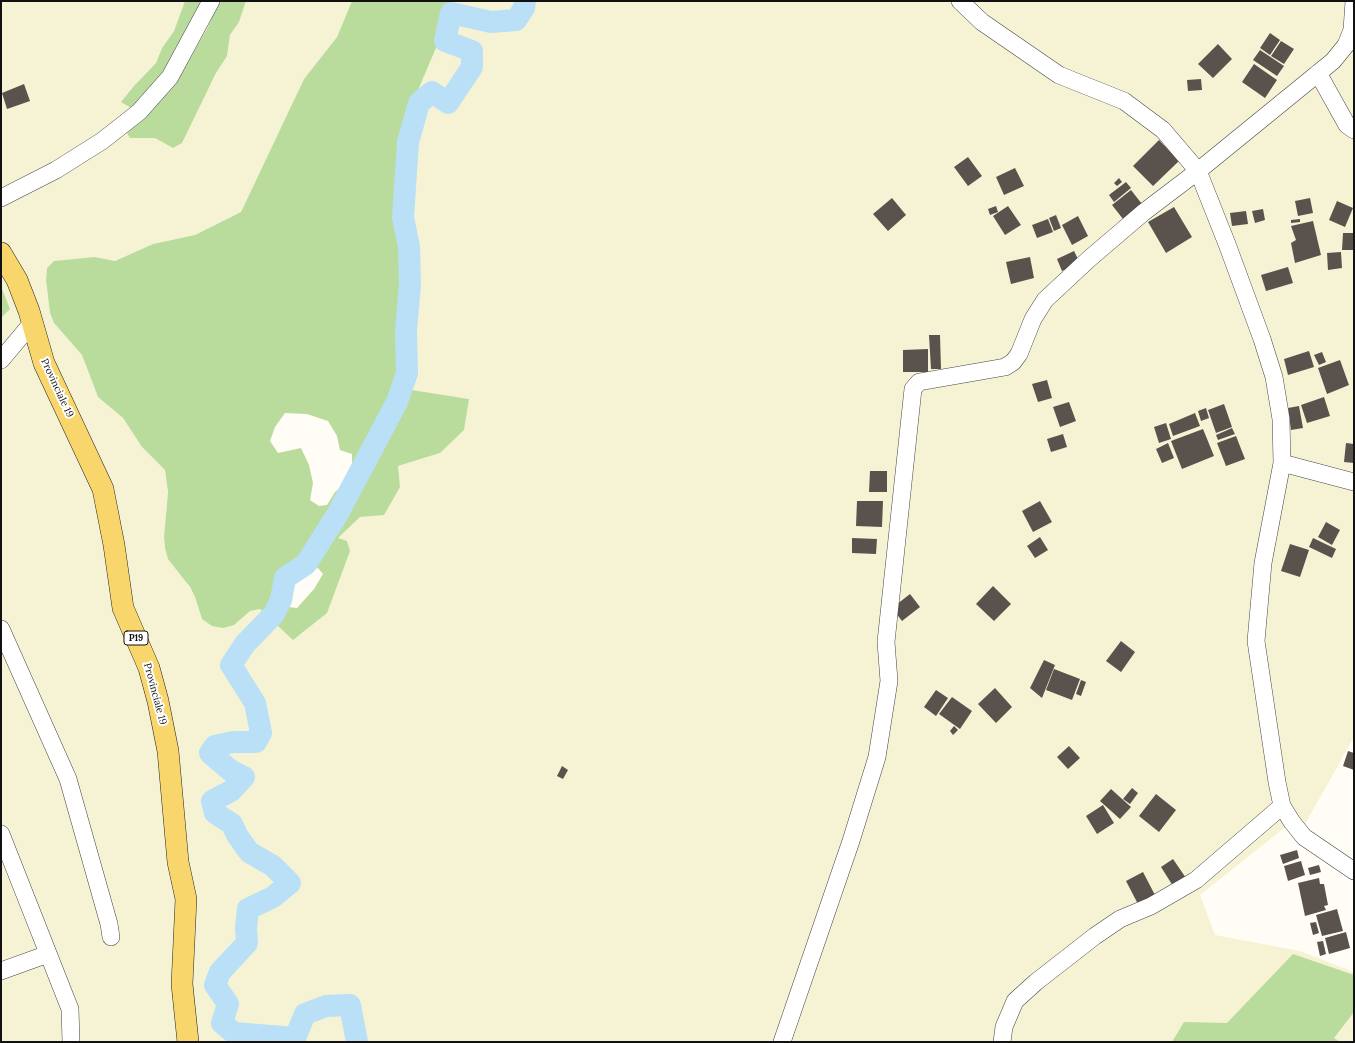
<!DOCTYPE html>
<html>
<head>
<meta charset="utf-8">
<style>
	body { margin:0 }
	#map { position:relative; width:1355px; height:1043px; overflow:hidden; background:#fffdf5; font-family:Lora,serif }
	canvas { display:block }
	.frame { position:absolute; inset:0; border:2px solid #111; pointer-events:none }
</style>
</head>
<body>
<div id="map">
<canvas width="1355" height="1043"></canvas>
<div class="frame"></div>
</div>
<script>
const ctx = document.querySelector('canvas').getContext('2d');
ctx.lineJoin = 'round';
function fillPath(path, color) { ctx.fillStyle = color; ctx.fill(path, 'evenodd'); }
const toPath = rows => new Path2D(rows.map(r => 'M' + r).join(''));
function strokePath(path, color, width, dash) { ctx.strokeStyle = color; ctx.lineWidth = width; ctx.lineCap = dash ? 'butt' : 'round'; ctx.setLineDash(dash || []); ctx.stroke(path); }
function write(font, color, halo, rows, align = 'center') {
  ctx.font = font + ' Lora,serif'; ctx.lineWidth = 4; ctx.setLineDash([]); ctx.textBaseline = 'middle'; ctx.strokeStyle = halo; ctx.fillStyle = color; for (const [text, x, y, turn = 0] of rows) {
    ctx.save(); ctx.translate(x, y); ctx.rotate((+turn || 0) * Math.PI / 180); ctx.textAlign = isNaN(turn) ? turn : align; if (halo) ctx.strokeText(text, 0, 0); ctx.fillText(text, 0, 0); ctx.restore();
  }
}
fillPath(toPath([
	[1,1,185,1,174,31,162,48,156,63,134,86,219,1,208,27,176,83,130,138,156,138,173,148,227,56,230,35,239,22,246,1,352,1,337,37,304,79,241,212,195,235,153,244,115,261,95,257,47,268,46,280,50,313,54,323,82,355,98,397,123,418,142,447,165,470,168,492,164,537,165,548,195,597,202,619,234,625,250,611,260,609,303,634,337,539,360,517,400,487,398,466,440,453,469,399,412,390,400,375,403,332,398,166,413,102,439,41,452,1,1354,1,1354,737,1304,826,1288,825,1200,895,1215,935,1300,951,1354,972,1354,1042,1,1042,1,318,10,309,1,286]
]), '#f6f3d4');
fillPath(toPath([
	[185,1,206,1,168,72,141,103,131,108,121,102,134,86,156,63,162,48,174,31],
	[219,1,246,1,239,22,230,35,227,56,215,75,182,143,173,148,155,138,130,138,127,133,150,112,176,83,208,27],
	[352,1,452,1,439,41,413,102,398,166,399,216,404,268,400,375,412,390,469,399,464,430,440,453,398,466,400,487,384,515,360,517,338,538,347,541,350,551,327,613,293,640,260,609,250,611,234,625,223,628,212,626,202,619,195,597,190,587,168,559,165,548,164,537,168,492,165,470,142,447,123,418,98,397,82,355,54,323,50,313,46,280,47,268,54,261,95,257,115,261,153,244,195,235,241,212,304,79,337,37],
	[285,413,307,414,328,421,337,436,340,450,352,454,352,465,349,480,335,492,327,505,319,506,310,500,313,483,309,465,301,448,278,453,270,441,275,427],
	[318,568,323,574,314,589,297,608,288,607,291,585,309,571],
	[1,286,10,309,1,318],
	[1293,954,1354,975,1354,1012,1334,1038,1340,1042,1172,1042,1184,1022,1227,1023]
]), '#b9dc9c');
strokePath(toPath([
	[357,1042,350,1005,326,1006,305,1014,295,1038,234,1033,222,1023,228,1004,215,985,220,972,247,943,246,928,248,909,273,897,290,883,273,866,249,852,237,835,232,824,215,813,212,801,231,791,244,777,230,770,210,753,215,746,233,742,256,742,261,733,255,703,231,665,245,644,274,614,281,600,285,578,306,564,337,515,397,402,407,373,406,330,410,284,409,247,403,217,408,142,419,103,432,92,448,103,472,67,472,51,445,41,451,13,491,22,516,20,524,8,525,1]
]), '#b9e0f7', 22);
fillPath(toPath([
	[1270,33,1280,40,1270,55,1260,48],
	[1281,41,1294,49,1284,64,1271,56],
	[1218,44,1232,59,1213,78,1198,64],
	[1260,50,1284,66,1277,76,1253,60],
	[1254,64,1277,80,1265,98,1242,82],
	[1201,79,1202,90,1188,91,1187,80],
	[24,84,30,101,7,109,2,93],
	[1159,140,1179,161,1153,186,1133,166],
	[968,157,982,176,968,186,954,167],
	[1015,168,1024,186,1004,195,996,177],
	[1119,178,1122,182,1117,186,1114,183],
	[1126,182,1131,188,1114,202,1109,195],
	[1131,190,1142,204,1123,219,1112,205],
	[892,198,906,215,888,231,873,214],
	[1310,198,1313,213,1298,216,1295,201],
	[1337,201,1353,208,1345,227,1329,220],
	[996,206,998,212,990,215,988,209],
	[1008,206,1021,225,1005,235,993,216],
	[1174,207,1192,237,1166,253,1148,222],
	[1263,209,1265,220,1255,223,1252,211],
	[1246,211,1248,224,1232,226,1230,213],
	[1056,215,1061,228,1054,231,1049,218],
	[1078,216,1088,236,1072,245,1062,225],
	[1048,219,1053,232,1037,238,1032,225],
	[1300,219,1300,222,1291,223,1291,220],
	[1313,221,1321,255,1295,263,1291,243,1296,240,1291,226],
	[1343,233,1354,233,1354,250,1342,250],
	[1074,251,1080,263,1062,271,1057,259],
	[1341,252,1342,268,1328,270,1327,253],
	[1030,257,1034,278,1011,284,1006,262],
	[1288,267,1293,283,1266,291,1261,275],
	[929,335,940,335,941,369,931,369],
	[928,349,928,372,903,372,903,350],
	[1309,351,1314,367,1288,375,1284,359],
	[1322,352,1326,362,1319,365,1314,355],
	[1340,360,1349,385,1327,394,1318,368],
	[1047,380,1052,398,1038,402,1032,384],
	[1324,397,1330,416,1307,423,1301,405],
	[1069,402,1076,421,1060,427,1053,407],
	[1224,404,1232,427,1216,433,1208,410],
	[1299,406,1303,428,1291,430,1288,408],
	[1206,408,1209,418,1201,421,1198,411],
	[1195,413,1200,426,1173,436,1169,424],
	[1166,423,1171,439,1159,443,1154,427],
	[1232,428,1235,434,1218,440,1216,435],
	[1203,429,1214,456,1182,469,1171,441],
	[1063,434,1067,447,1051,452,1047,439],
	[1236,436,1245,459,1226,466,1217,443],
	[1168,443,1174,458,1162,463,1156,449],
	[1346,443,1354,444,1354,463,1344,462],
	[870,471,887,471,887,492,869,492],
	[857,501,883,501,882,527,856,526],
	[1040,501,1052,522,1033,532,1022,511],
	[1326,522,1340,530,1332,545,1318,537],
	[1040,537,1048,550,1035,558,1027,546],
	[852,538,877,539,876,554,852,553],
	[1313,538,1336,549,1332,558,1309,547],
	[1290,544,1309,550,1300,577,1281,571],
	[993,586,1011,604,994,621,976,604],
	[910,594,920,607,902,621,892,608],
	[1121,641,1135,652,1121,672,1106,661],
	[1044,660,1055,665,1042,698,1030,688],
	[1054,669,1080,679,1072,700,1046,690],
	[1081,680,1086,682,1081,696,1076,694],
	[995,688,1012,707,996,723,978,704],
	[936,690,948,698,936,716,924,707],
	[952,697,972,711,960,729,939,714],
	[954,726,958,730,953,735,950,731],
	[1069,746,1080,758,1068,769,1057,757],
	[1348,751,1354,753,1354,770,1343,766],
	[562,766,568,770,563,779,557,776],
	[1132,788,1138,793,1130,804,1123,799],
	[1111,789,1131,807,1120,819,1100,801],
	[1156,794,1176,810,1159,832,1139,816],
	[1103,805,1114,823,1097,834,1086,816],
	[1297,850,1299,858,1283,864,1280,855],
	[1173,859,1186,878,1173,886,1161,867],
	[1301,861,1305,875,1288,881,1284,866],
	[1319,865,1321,872,1310,875,1308,868],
	[1143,872,1156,897,1139,906,1126,881],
	[1319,878,1320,884,1324,884,1328,905,1324,906,1326,910,1305,916,1298,883],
	[1337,909,1343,931,1322,936,1316,915],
	[1316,922,1319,933,1313,935,1310,923],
	[1346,932,1350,948,1329,954,1325,938],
	[1323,941,1326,954,1320,956,1317,942]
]), '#5a524d');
const minor = toPath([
	[1354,1,1352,30,1346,45,1333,61,1198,171,1227,244,1262,339,1274,377,1281,419,1282,463,1263,563,1256,641,1277,782,1282,806,1292,822,1304,837,1354,871],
	[1318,73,1347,125,1354,130],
	[1,198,56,170,102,141,139,112,170,77,211,1],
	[1,360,32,323],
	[1282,463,1354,482],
	[1,629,68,779,109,924,111,937],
	[1,834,70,1009,71,1042],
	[1,971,48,954],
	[782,1042,851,841,877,757,889,681,886,642,913,389,919,382,1005,367,1013,362,1019,354,1033,319,1045,300,1089,259,1144,212,1198,171,1163,130,1124,101,1059,75,982,22,960,1],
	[1002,1042,1004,1027,1015,1001,1036,982,1095,936,1120,919,1151,906,1196,880,1282,806]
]);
const major = toPath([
	[1,253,17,280,29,311,44,363,103,489,114,545,123,608,149,668,158,701,168,751,178,862,186,899,182,984,188,1042]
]);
strokePath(minor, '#444', 18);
strokePath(major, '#222', 22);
strokePath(minor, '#fff', 17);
strokePath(major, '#f9d66b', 21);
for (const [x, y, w] of [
	[136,638,24]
]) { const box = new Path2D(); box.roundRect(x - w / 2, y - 7, w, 14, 3); ctx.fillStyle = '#fff'; ctx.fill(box); strokePath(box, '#111', 1); }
write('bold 9px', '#111', null, [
	["P19",136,638]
]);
write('10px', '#111', '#fff', [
	["Provinciale 19",57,388,65],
	["Provinciale 19",155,694,75]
]);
</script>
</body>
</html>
